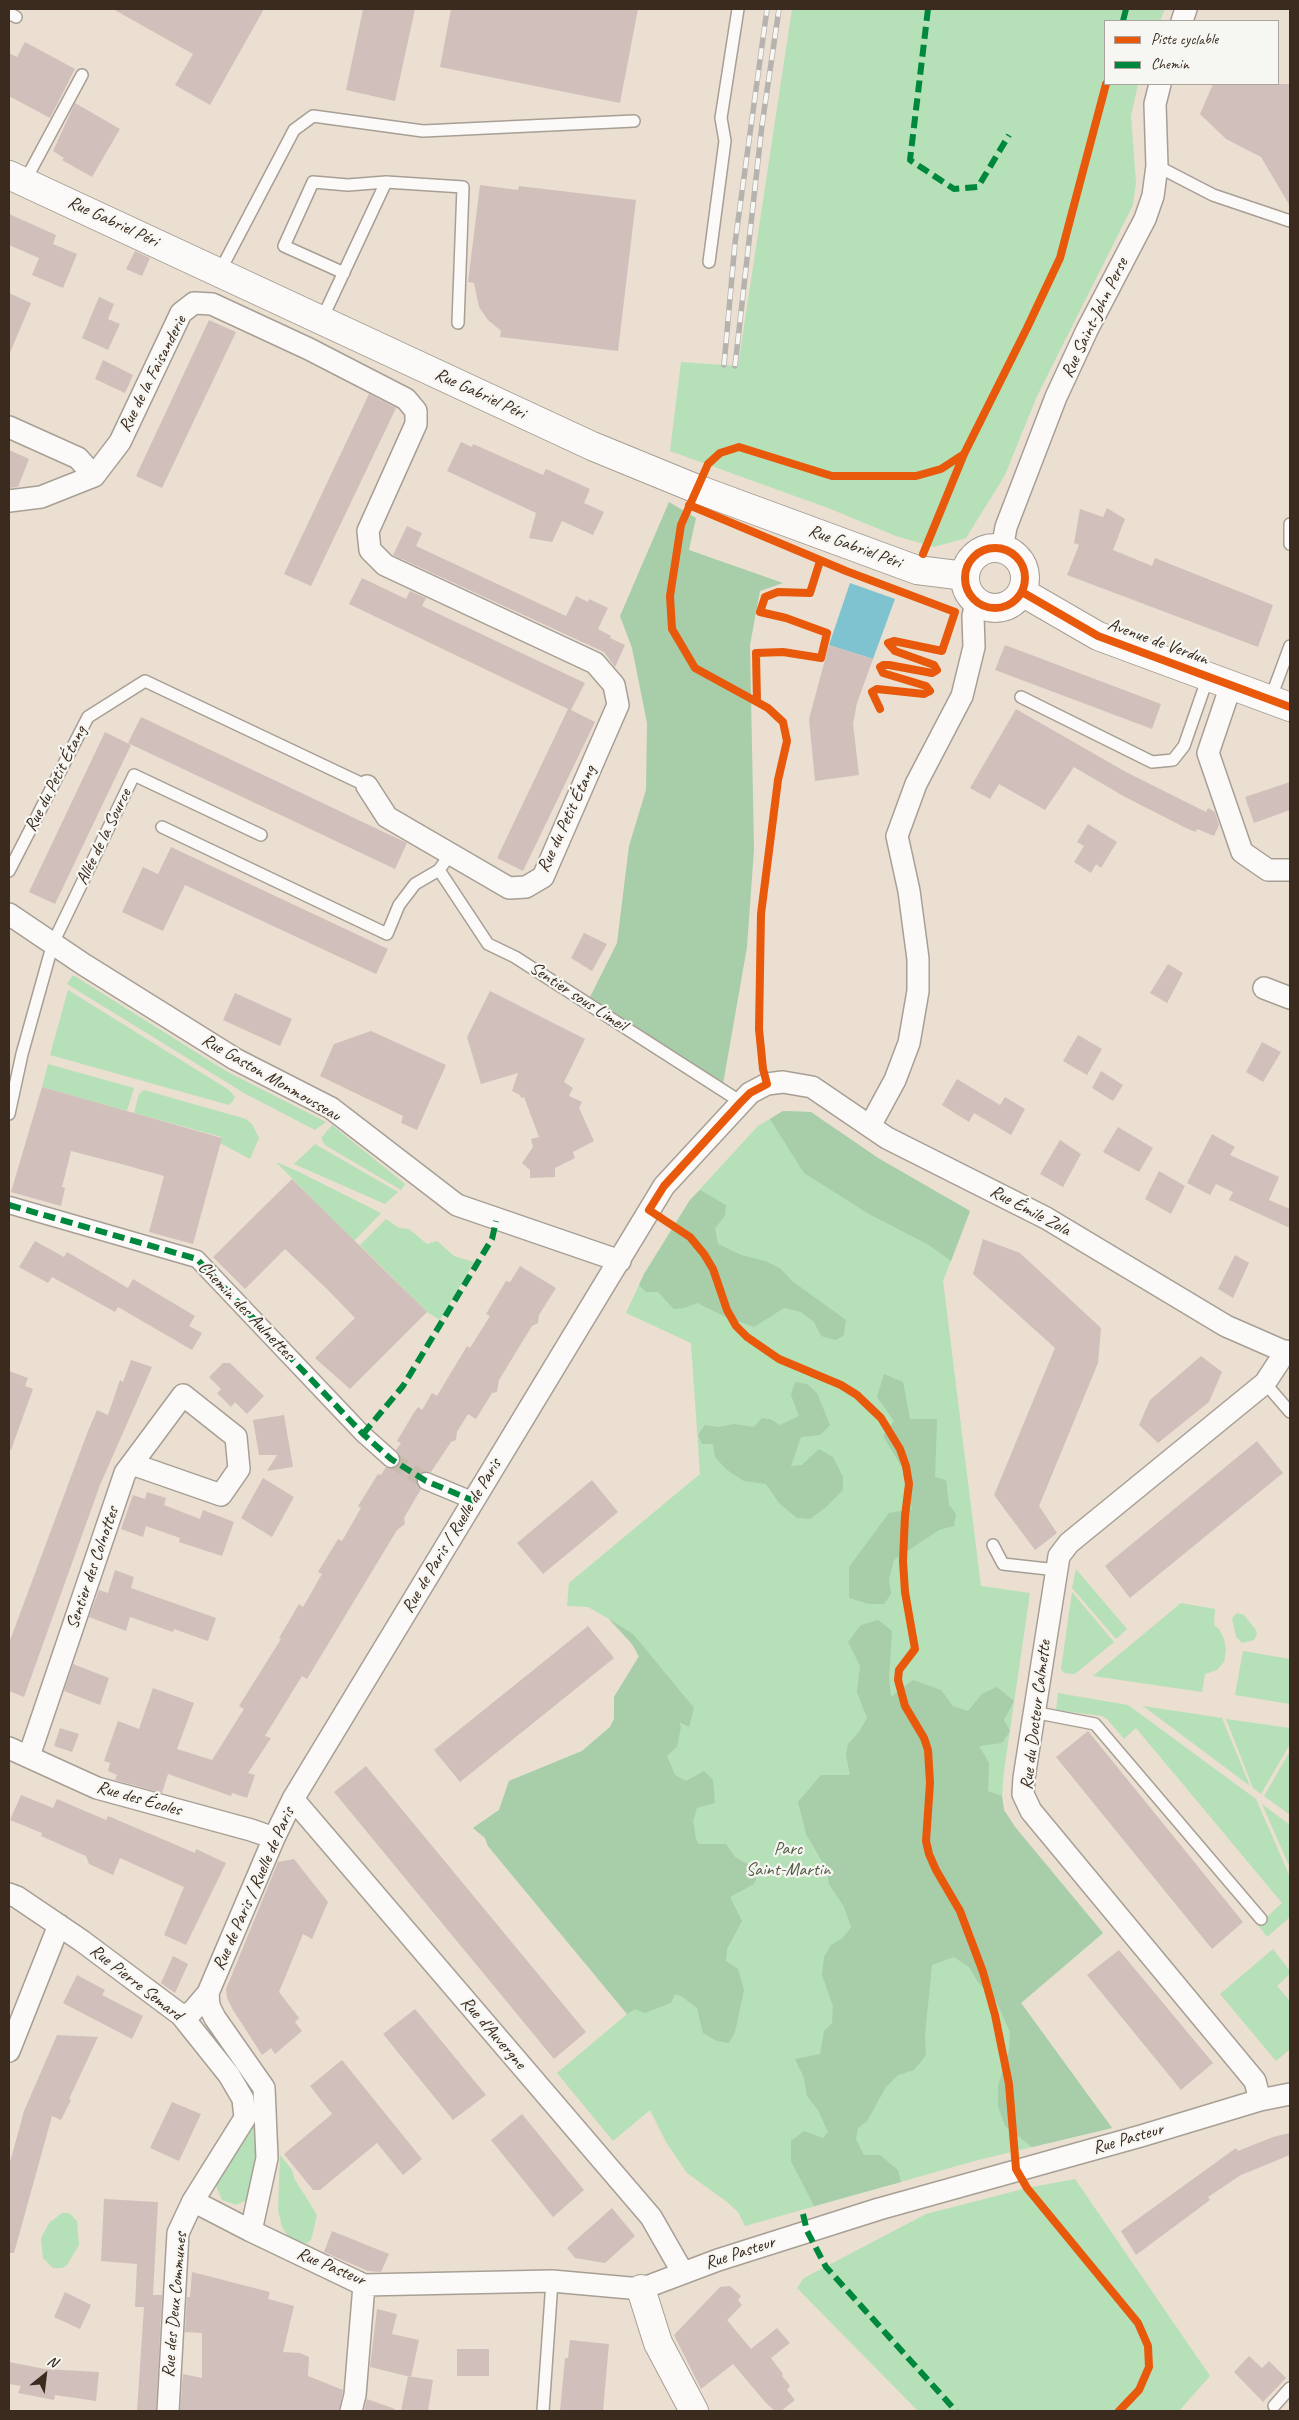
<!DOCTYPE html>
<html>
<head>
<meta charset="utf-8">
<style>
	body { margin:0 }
	#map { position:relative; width:1299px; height:2420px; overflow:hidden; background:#eadfd0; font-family:Caveat,sans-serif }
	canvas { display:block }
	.frame { position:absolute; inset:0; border:10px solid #3b2a1e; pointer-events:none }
	.legend { position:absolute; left:1104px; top:20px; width:175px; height:65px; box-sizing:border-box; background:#f6f6f2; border:1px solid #aba49d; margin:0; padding:6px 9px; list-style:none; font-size:15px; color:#3b2a1e }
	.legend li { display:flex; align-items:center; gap:10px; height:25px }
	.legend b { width:25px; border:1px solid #aba49d }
	.north { position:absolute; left:20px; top:2350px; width:50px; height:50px; -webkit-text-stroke:4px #f6f6f2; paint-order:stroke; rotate:29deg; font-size:14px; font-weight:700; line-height:20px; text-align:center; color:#3b2a1e }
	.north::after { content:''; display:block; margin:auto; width:18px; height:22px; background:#3b2a1e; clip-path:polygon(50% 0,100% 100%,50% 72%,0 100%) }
</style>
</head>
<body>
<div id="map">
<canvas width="1299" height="2420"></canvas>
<div class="frame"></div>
<ul class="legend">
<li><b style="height:6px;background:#e8590c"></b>Piste cyclable</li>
<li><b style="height:6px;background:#00873e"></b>Chemin</li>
</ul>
<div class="north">N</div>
</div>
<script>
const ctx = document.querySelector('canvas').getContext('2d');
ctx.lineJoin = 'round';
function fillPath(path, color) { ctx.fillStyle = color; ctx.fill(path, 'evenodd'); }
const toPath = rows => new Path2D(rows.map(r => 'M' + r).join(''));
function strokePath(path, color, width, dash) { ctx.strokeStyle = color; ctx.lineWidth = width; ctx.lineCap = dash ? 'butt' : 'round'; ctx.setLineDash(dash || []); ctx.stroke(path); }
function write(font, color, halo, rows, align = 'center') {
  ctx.font = font + ' Caveat,sans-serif'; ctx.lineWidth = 4.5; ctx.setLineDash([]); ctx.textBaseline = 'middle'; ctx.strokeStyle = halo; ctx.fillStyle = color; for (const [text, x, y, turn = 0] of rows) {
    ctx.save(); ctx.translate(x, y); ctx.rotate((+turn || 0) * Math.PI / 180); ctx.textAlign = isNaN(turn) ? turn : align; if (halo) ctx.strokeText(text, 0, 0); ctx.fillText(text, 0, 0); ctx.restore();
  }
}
fillPath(toPath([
	[792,9,1165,9,1160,21,1105,21,1105,84,1138,84,1131,116,1136,183,1133,205,1037,396,1005,475,966,538,934,547,896,536,828,508,670,451,681,362,738,366],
	[73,975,226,1071,326,1122,315,1130,244,1093,67,984],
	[68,990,229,1090,235,1097,232,1102,229,1105,50,1055],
	[48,1064,134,1088,127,1111,42,1087],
	[144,1090,246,1119,252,1124,259,1138,250,1159,220,1143,222,1137,134,1113,139,1094],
	[783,1111,810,1112,878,1158,970,1211,943,1281,981,1586,1030,1593,1004,1771,1002,1796,1004,1810,1015,1827,1103,1933,1021,2003,1112,2128,978,2160,745,2226,738,2212,727,2202,687,2173,666,2142,650,2110,613,2141,557,2073,627,2014,488,1846,485,1838,473,1828,499,1810,509,1781,582,1751,610,1727,614,1719,614,1697,639,1657,632,1644,609,1619,588,1607,567,1606,569,1583,700,1474,691,1343,626,1313,644,1274,690,1200,758,1126],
	[332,1125,405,1184,401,1190,325,1145,321,1138],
	[315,1144,398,1192,385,1204,294,1164],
	[276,1162,297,1171,381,1213,354,1241],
	[386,1219,399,1228,409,1229,427,1244,437,1241,454,1256,474,1262,440,1320,427,1312,360,1245],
	[1076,1569,1127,1629,1116,1639,1072,1588],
	[1072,1592,1114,1642,1075,1674,1064,1673,1061,1669],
	[1181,1603,1215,1609,1214,1625,1219,1629,1224,1639,1226,1650,1224,1662,1217,1670,1205,1674,1202,1692,1093,1676],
	[1237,1613,1244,1615,1256,1630,1257,1634,1254,1640,1242,1643,1236,1637,1232,1618],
	[1243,1651,1290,1659,1290,1704,1235,1695],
	[1058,1693,1128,1705,1256,1799,1290,1877,1290,1917,1267,1937,1258,1925,1282,1903,1136,1728,1124,1739,1107,1719,1102,1716,1056,1710],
	[1143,1706,1222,1718,1250,1786],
	[1226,1719,1290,1728,1290,1744,1261,1794,1253,1788],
	[1290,1751,1290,1815,1264,1796],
	[1262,1804,1290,1825,1290,1868],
	[1273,1949,1290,1971,1290,1974,1277,1986,1290,2001,1290,2049,1276,2061,1220,1994],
	[254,2089,257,2101,255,2186,249,2199,236,2205,222,2200,216,2186,250,2092],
	[280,2155,292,2170,294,2178,317,2215,311,2240,307,2243,292,2242,282,2227,278,2210],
	[1075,2179,1210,2376,1179,2411,918,2411,797,2288,804,2278,926,2214,1027,2188],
	[62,2213,69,2213,77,2221,79,2245,67,2265,62,2268,53,2268,43,2258,41,2238,49,2223]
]), '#b6e0b7');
fillPath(toPath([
	[669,502,696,518,689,550,783,583,760,591,750,645,754,849,747,947,723,1084,590,997,617,943,629,846,646,790,647,723,632,648,620,616],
	[783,1111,811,1112,878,1158,970,1211,951,1261,929,1245,869,1214,804,1173,770,1119],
	[700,1190,726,1205,725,1216,715,1228,718,1244,741,1255,765,1261,780,1268,792,1281,846,1320,844,1335,836,1340,821,1336,814,1322,801,1312,784,1308,754,1327,726,1317,697,1303,684,1308,674,1309,658,1292,646,1292,639,1285,644,1274,690,1200],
	[884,1374,903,1382,910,1419,937,1419,935,1477,946,1480,949,1505,956,1514,954,1526,939,1530,894,1560,889,1579,891,1594,884,1604,869,1604,849,1598,849,1567,889,1513,912,1509,903,1469,883,1436,894,1421,877,1397],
	[795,1382,807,1384,817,1393,830,1425,820,1435,801,1437,791,1466,802,1465,819,1449,833,1457,843,1477,843,1490,825,1508,810,1519,797,1518,779,1503,766,1484,744,1481,727,1470,715,1457,713,1444,702,1444,698,1435,705,1425,718,1427,734,1424,754,1427,762,1418,770,1419,780,1425,799,1416,791,1395],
	[609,1619,633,1634,694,1708,689,1727,679,1722,681,1727,677,1747,667,1756,675,1775,686,1781,704,1771,713,1780,715,1803,697,1808,693,1821,696,1839,699,1844,726,1844,735,1857,755,1868,757,1876,754,1884,730,1897,742,1921,727,1949,726,1961,738,1969,744,1990,735,2032,729,2043,717,2041,703,2033,697,2008,681,1996,675,1994,671,2003,645,2013,635,2009,627,2014,488,1846,485,1838,473,1828,499,1810,509,1781,582,1751,610,1727,614,1719,614,1697,639,1656,632,1644],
	[878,1620,892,1631,889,1678,891,1697,913,1680,941,1690,953,1706,968,1711,982,1694,997,1687,1014,1701,1004,1720,1010,1731,1002,1743,979,1746,989,1763,988,1791,1002,1796,1004,1810,1015,1827,1103,1933,1021,2003,1112,2128,1032,2147,1005,2126,998,2106,998,2086,1009,2050,1010,2032,997,2003,978,1982,969,1967,954,1957,932,1965,925,2035,926,2055,914,2070,898,2075,886,2087,867,2121,858,2128,856,2139,864,2155,880,2155,898,2170,901,2182,814,2206,791,2161,791,2141,804,2131,823,2138,828,2132,818,2110,807,2096,804,2078,795,2059,820,2054,824,2031,832,2023,833,2006,822,1975,824,1957,831,1945,843,1938,851,1927,844,1907,829,1884,827,1870,806,1834,798,1802,821,1775,850,1775,846,1755,848,1744,859,1732,867,1718,857,1692,860,1666,848,1642,861,1625]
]), '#a7cda9');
fillPath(toPath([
	[850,583,895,599,873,659,829,645]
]), '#7ec3cf');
fillPath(toPath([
	[113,9,264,9,210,105,175,85,193,54],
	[363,9,415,9,395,101,346,90],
	[451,9,638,9,620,103,440,67],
	[25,42,75,69,50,118,9,96,9,53,17,57],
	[1213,84,1290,84,1290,206,1261,157,1226,139,1200,114],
	[75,103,120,129,92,177,62,160,64,158,53,151],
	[480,185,518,190,519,186,636,200,618,351,500,337,501,331,488,320,479,307,474,283,468,282],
	[9,214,56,235,53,244,77,254,63,288,32,275,39,258,9,245],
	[135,251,150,258,142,276,126,269],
	[9,293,31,303,9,355],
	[99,297,114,304,108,319,120,324,108,350,82,338],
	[209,320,236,332,162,488,136,476],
	[103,360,133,375,125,393,95,379],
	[369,394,396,408,311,586,284,574],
	[461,442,472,447,473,444,543,475,546,469,590,489,584,503,604,512,593,535,562,521,552,542,529,538,536,513,447,471],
	[9,450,29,459,18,487,9,488],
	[1107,508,1125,519,1113,550,1152,566,1155,558,1273,605,1258,647,1067,575,1079,545,1074,543,1080,509,1103,517],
	[407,526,422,533,416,546,566,616,576,596,588,602,589,599,608,608,598,629,611,636,610,638,625,645,615,667,604,652,393,555],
	[362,578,406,599,410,591,426,598,422,606,585,683,571,710,595,722,523,871,497,858,568,709,349,604],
	[829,645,873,659,857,703,853,724,859,775,815,781,809,719],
	[1005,645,1161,704,1152,729,995,670],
	[1016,709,1126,772,1206,812,1208,808,1215,812,1219,825,1214,836,1197,829,1196,832,1186,828,1125,797,1074,767,1045,810,999,784,990,799,970,788],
	[141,717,407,843,395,869,128,743],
	[105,732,131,745,55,904,29,892],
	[1290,782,1290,810,1254,823,1245,797],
	[1088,824,1117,842,1101,868,1096,864,1091,873,1074,862,1084,846,1077,842],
	[171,847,388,949,376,974,185,885,163,931,122,912,143,867,158,874],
	[584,933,607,944,592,971,571,958],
	[1168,964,1183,973,1167,1003,1150,993],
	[490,991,585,1039,564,1082,573,1088,569,1096,582,1102,579,1108,594,1141,573,1152,575,1158,555,1168,555,1177,530,1178,530,1170,522,1163,533,1147,531,1139,539,1137,524,1097,521,1098,520,1095,512,1091,518,1073,481,1084,467,1037],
	[235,993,292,1019,280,1046,223,1020],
	[371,1031,446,1065,417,1130,401,1123,403,1116,320,1076,334,1044],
	[1078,1035,1102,1049,1087,1075,1063,1061],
	[1262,1042,1281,1052,1263,1082,1246,1072],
	[1101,1071,1123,1085,1113,1101,1092,1088],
	[957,1079,1000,1105,1005,1097,1025,1109,1011,1135,974,1113,969,1122,942,1105],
	[42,1087,222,1138,193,1244,149,1232,164,1176,125,1165,71,1151,62,1187,65,1188,61,1206,11,1192],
	[1118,1127,1153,1148,1139,1172,1103,1152],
	[1212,1134,1235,1147,1230,1155,1279,1177,1269,1200,1290,1209,1290,1228,1229,1200,1233,1192,1216,1184,1210,1195,1187,1183],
	[1060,1140,1081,1154,1063,1187,1040,1174],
	[1159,1171,1185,1186,1171,1214,1145,1199],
	[292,1179,427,1312,350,1389,315,1358,355,1318,327,1289,285,1249,245,1289,213,1257],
	[983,1239,1020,1253,1101,1328,1098,1363,1039,1506,1057,1533,1035,1550,994,1495,1055,1348,973,1274],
	[35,1241,64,1257,67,1252,128,1288,133,1279,195,1316,189,1326,202,1333,192,1350,118,1307,115,1312,52,1277,48,1283,19,1267],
	[1235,1255,1249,1263,1233,1298,1218,1289],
	[520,1266,556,1288,539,1315,538,1323,532,1326,499,1380,497,1392,492,1393,476,1419,468,1414,457,1432,456,1440,451,1442,431,1472,424,1471,417,1477,416,1483,421,1489,404,1518,405,1524,397,1530,307,1679,302,1676,265,1736,271,1738,248,1773,255,1775,247,1798,232,1793,231,1796,168,1774,162,1793,115,1780,117,1775,108,1771,110,1763,104,1761,118,1721,139,1729,153,1688,194,1703,177,1749,212,1760,244,1709,239,1706,281,1639,279,1638,299,1604,303,1607,322,1574,318,1572,338,1539,342,1541,361,1508,358,1506,378,1474,381,1475,386,1467,394,1469,399,1465,401,1456,396,1450,401,1443,397,1441,413,1414,418,1407,422,1410,432,1393,437,1396,467,1346,470,1348,490,1316,486,1314,506,1281,510,1282],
	[1201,1356,1222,1372,1209,1402,1158,1443,1139,1425,1150,1400],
	[131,1360,152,1367,100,1485,24,1697,9,1691,9,1643,88,1431,97,1410,108,1415,120,1380,123,1382],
	[223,1363,230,1363,264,1396,247,1414,235,1402,231,1407,217,1393,221,1389,209,1377],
	[9,1371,28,1378,25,1386,33,1389,11,1450,9,1449],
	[284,1415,293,1467,267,1471,277,1455,259,1455,253,1420],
	[1257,1441,1283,1473,1130,1598,1105,1566],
	[263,1478,294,1497,272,1537,241,1518],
	[592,1480,618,1512,543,1574,517,1543],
	[147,1492,166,1498,164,1505,200,1519,203,1510,234,1522,222,1556,179,1542,180,1538,146,1526,143,1537,121,1529,133,1495,145,1499],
	[115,1570,134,1577,131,1588,216,1618,208,1641,174,1629,173,1632,130,1617,126,1631,89,1617,99,1590,108,1593],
	[588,1626,614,1658,460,1782,434,1750],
	[73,1664,109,1678,100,1705,64,1691],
	[60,1728,79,1734,72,1752,54,1746],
	[1088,1731,1243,1922,1212,1949,1056,1757],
	[366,1766,586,2032,554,2059,334,1792],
	[21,1795,53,1808,57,1799,106,1820,108,1816,195,1853,196,1849,226,1863,186,1945,164,1935,184,1887,120,1858,113,1875,89,1864,86,1856,41,1836,42,1833,10,1820],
	[294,1859,328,1902,312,1939,303,1934,279,1992,299,2018,295,2022,302,2031,275,2054,271,2048,262,2055,233,2010,227,1998,226,1989,278,1862],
	[1119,1950,1213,2063,1181,2090,1087,1975],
	[173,1956,188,1964,175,1993,161,1983],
	[77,1975,105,1990,102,1995,143,2016,132,2039,63,2003],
	[415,2009,486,2095,453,2120,383,2034],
	[57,2035,98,2037,69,2099,71,2100,61,2120,52,2116,14,2253,9,2253,9,2166,24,2111],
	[342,2060,422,2159,403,2175,377,2143,320,2190,313,2190,284,2154,332,2114,310,2086],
	[172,2102,201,2114,179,2161,150,2148],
	[522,2114,584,2190,553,2217,491,2140],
	[1290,2133,1290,2155,1241,2175,1208,2197,1210,2200,1136,2255,1121,2231,1236,2148,1238,2151,1273,2137],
	[104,2199,158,2202,153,2295,162,2295,156,2411,137,2411,144,2307,135,2307,137,2264,101,2261],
	[612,2208,635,2236,605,2263,575,2258,567,2248],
	[332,2231,389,2254,381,2272,368,2271,324,2252],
	[192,2272,270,2292,268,2299,294,2306,283,2352,300,2353,309,2357,308,2376,343,2390,339,2411,180,2411,183,2374,202,2378,202,2333,185,2332,187,2297,190,2297],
	[730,2286,741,2296,738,2300,742,2305,727,2320,751,2349,777,2328,790,2343,771,2358,783,2374,782,2376,790,2386,787,2390,795,2400,781,2411,775,2411,766,2403,733,2364,701,2389,674,2335,720,2287],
	[65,2292,91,2305,80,2329,54,2317],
	[377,2309,397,2314,392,2334,419,2340,411,2377,370,2367],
	[570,2340,609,2344,603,2411,560,2411,565,2358,568,2358],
	[457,2349,489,2349,489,2376,457,2376],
	[1249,2356,1262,2368,1269,2361,1286,2378,1263,2402,1234,2372],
	[9,2362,45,2369,99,2372,96,2401,55,2395,54,2400,18,2393,21,2386,9,2384],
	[408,2376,433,2380,428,2411,401,2411],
	[367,2399,395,2409,395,2411,364,2411]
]), '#d1bfbc');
strokePath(toPath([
	[391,1459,426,1481]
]), '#c7bbac', 16, [16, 8]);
const service = toPath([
	[9,13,16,17],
	[1157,166,1213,195,1290,221],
	[25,181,82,75],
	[709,262,725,141,721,118,738,9],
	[220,271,294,130,313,116,423,131,634,121],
	[344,273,284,246,313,182,348,185,386,182,463,187,458,323],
	[322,319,386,182],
	[1290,524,1290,544],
	[1021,697,1152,762,1173,760,1184,746,1208,677],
	[1270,700,1290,646],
	[162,827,387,934,399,905,415,884,439,870,451,853],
	[439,870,488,944,515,957,741,1102],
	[9,871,88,717,145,681,367,786],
	[9,1114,22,1054,53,943,134,775,261,835],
	[1265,1383,1290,1412],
	[993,1545,1003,1564,1057,1570],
	[1033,1712,1095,1724,1261,1919],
	[1274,2406,1290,2388],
	[543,2411,552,2281]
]);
const pedestrian = toPath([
	[9,1205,197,1259,363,1434,391,1459],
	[426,1481,474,1501]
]);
const minor = toPath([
	[1182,21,1186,9],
	[9,427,78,458,94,476],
	[9,501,41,497,94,476,120,442,181,313,194,303,212,304,309,349,406,399,416,411,416,424,368,531,370,550,385,565,595,663,614,685,618,705,543,877,526,887,509,888,387,817,367,786],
	[1002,549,1006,527,1056,397,1087,330,1145,219,1153,196,1157,166,1155,104,1160,84],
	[1231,685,1208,753,1242,852,1268,870,1290,870],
	[9,914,83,964,235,1059,331,1108,457,1205,620,1261],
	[1264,988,1290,998],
	[870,1126,895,1080,909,1043,918,991,918,959,909,891,897,836,916,784,962,696,974,647,973,616,977,600],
	[9,1748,97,1788,251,1830,274,1838],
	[29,1756,125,1473,183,1395,236,1437,239,1469,221,1495,132,1464],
	[293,1799,651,2217,683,2273],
	[9,1894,17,1897,82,1941,181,2015,229,2075,243,2099,245,2118,193,2201,178,2233,168,2411],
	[208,1993,209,2006,215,2018,264,2088,267,2158,251,2231],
	[181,2015,191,2013,208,1993,274,1838,293,1799,664,1186,750,1093,767,1084,783,1082,812,1087,887,1138,1046,1218,1226,1326,1290,1354],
	[9,2051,59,1925],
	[1260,2100,1255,2081,1031,1811,1023,1794,1024,1778,1059,1556,1069,1543,1265,1383,1286,1351],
	[193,2201,251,2231,364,2285,552,2281,641,2289,718,2260,879,2209,1141,2136,1260,2100,1290,2094],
	[351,2411,355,2395,364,2285]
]);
const tertiary = toPath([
	[9,175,592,446,697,489,917,570,965,576],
	'965 578a30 30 0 1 1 60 0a30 30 0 1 1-60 0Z',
	[1022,592,1098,636,1290,707],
	[641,2289,658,2343,694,2411]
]);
strokePath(service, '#a79f95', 14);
strokePath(pedestrian, '#a79f95', 19);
strokePath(minor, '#a79f95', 24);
strokePath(tertiary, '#a79f95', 30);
strokePath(service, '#fcfaf8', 11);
strokePath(pedestrian, '#fcfaf8', 16);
strokePath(minor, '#fcfaf8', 21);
strokePath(tertiary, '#fcfaf8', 28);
const rail = toPath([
	[724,365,735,243,767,9],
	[735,366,762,125,779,9]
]);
strokePath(rail, '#b6b3af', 5.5);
strokePath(rail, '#f6f6f2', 4, [11]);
strokePath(toPath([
	[928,9,910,160,954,189,978,187,1009,135],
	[1123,21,1126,9],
	[9,1205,197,1259,363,1434,391,1459,426,1481,474,1501],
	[363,1434,403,1386,492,1239,496,1221],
	[803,2214,807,2231,826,2267,956,2411]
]), '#00873e', 6, [12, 6]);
strokePath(toPath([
	[964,454,941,469,916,476,832,476,739,447,720,453,708,464,681,525,670,596,672,629,695,668,768,708,783,722,787,741,778,780,761,914,759,1029,763,1069,767,1084,750,1093,741,1102,664,1186,649,1210,690,1237,704,1254,713,1269,727,1310,736,1326,747,1337,779,1359,841,1385,857,1395,881,1418,900,1449,906,1466,909,1484,905,1516,903,1561,905,1592,915,1649,899,1670,898,1680,905,1706,924,1738,928,1750,930,1783,926,1841,929,1854,936,1870,960,1911,983,1972,995,2015,1009,2084,1016,2169,1027,2188,1138,2323,1148,2346,1149,2367,1139,2390,1119,2411],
	[689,505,846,571,955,612,942,651,894,641,888,643,895,651,934,665,937,670,932,673,889,665,883,665,880,667,883,673,926,686,930,691,924,694,877,689,872,692,880,709],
	'965 578a30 30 0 1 1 60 0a30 30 0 1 1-60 0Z',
	[923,554,964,454,1027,328,1060,258,1106,84],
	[1022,592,1098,636,1290,707],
	[757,702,756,653,783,652,821,658,827,633,786,618,760,612,765,597,778,592,810,593,820,561]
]), '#e8590c', 8);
write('18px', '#3b2a1e', '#f6f6f2', [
	["Rue Gabriel Péri",113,222,25],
	["Rue Saint-John Perse",1095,318,-64],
	["Rue de la Faisanderie",153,374,-63],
	["Rue Gabriel Péri",480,394,25],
	["Rue Gabriel Péri",855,547,20],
	["Avenue de Verdun",1158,642,20],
	["Rue du Petit Étang",56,779,-63],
	["Rue du Petit Étang",567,819,-65],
	["Allée de la Source",104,837,-64],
	["Sentier sous Limeil",578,997,33],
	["Rue Gaston Monmousseau",271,1078,30],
	["Rue Émile Zola",1030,1211,28],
	["Chemin des Aulnettes",246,1311,46],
	["Rue de Paris / Ruelle de Paris",452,1536,-59],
	["Sentier des Colnottes",93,1568,-71],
	["Rue du Docteur Calmette",1036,1715,-83],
	["Rue des Écoles",139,1799,16],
	["Rue de Paris / Ruelle de Paris",254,1889,-66],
	["Rue Pierre Semard",136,1983,38],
	["Rue d'Auvergne",493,2033,49],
	["Rue Pasteur",1128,2139,-16],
	["Rue Pasteur",740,2253,-18],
	["Rue Pasteur",331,2267,23],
	["Rue des Deux Communes",175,2305,-85]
]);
write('18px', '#4f583f', '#f6f6f2', [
	["Parc",788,1849],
	["Saint-Martin",788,1870]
]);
</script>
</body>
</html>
